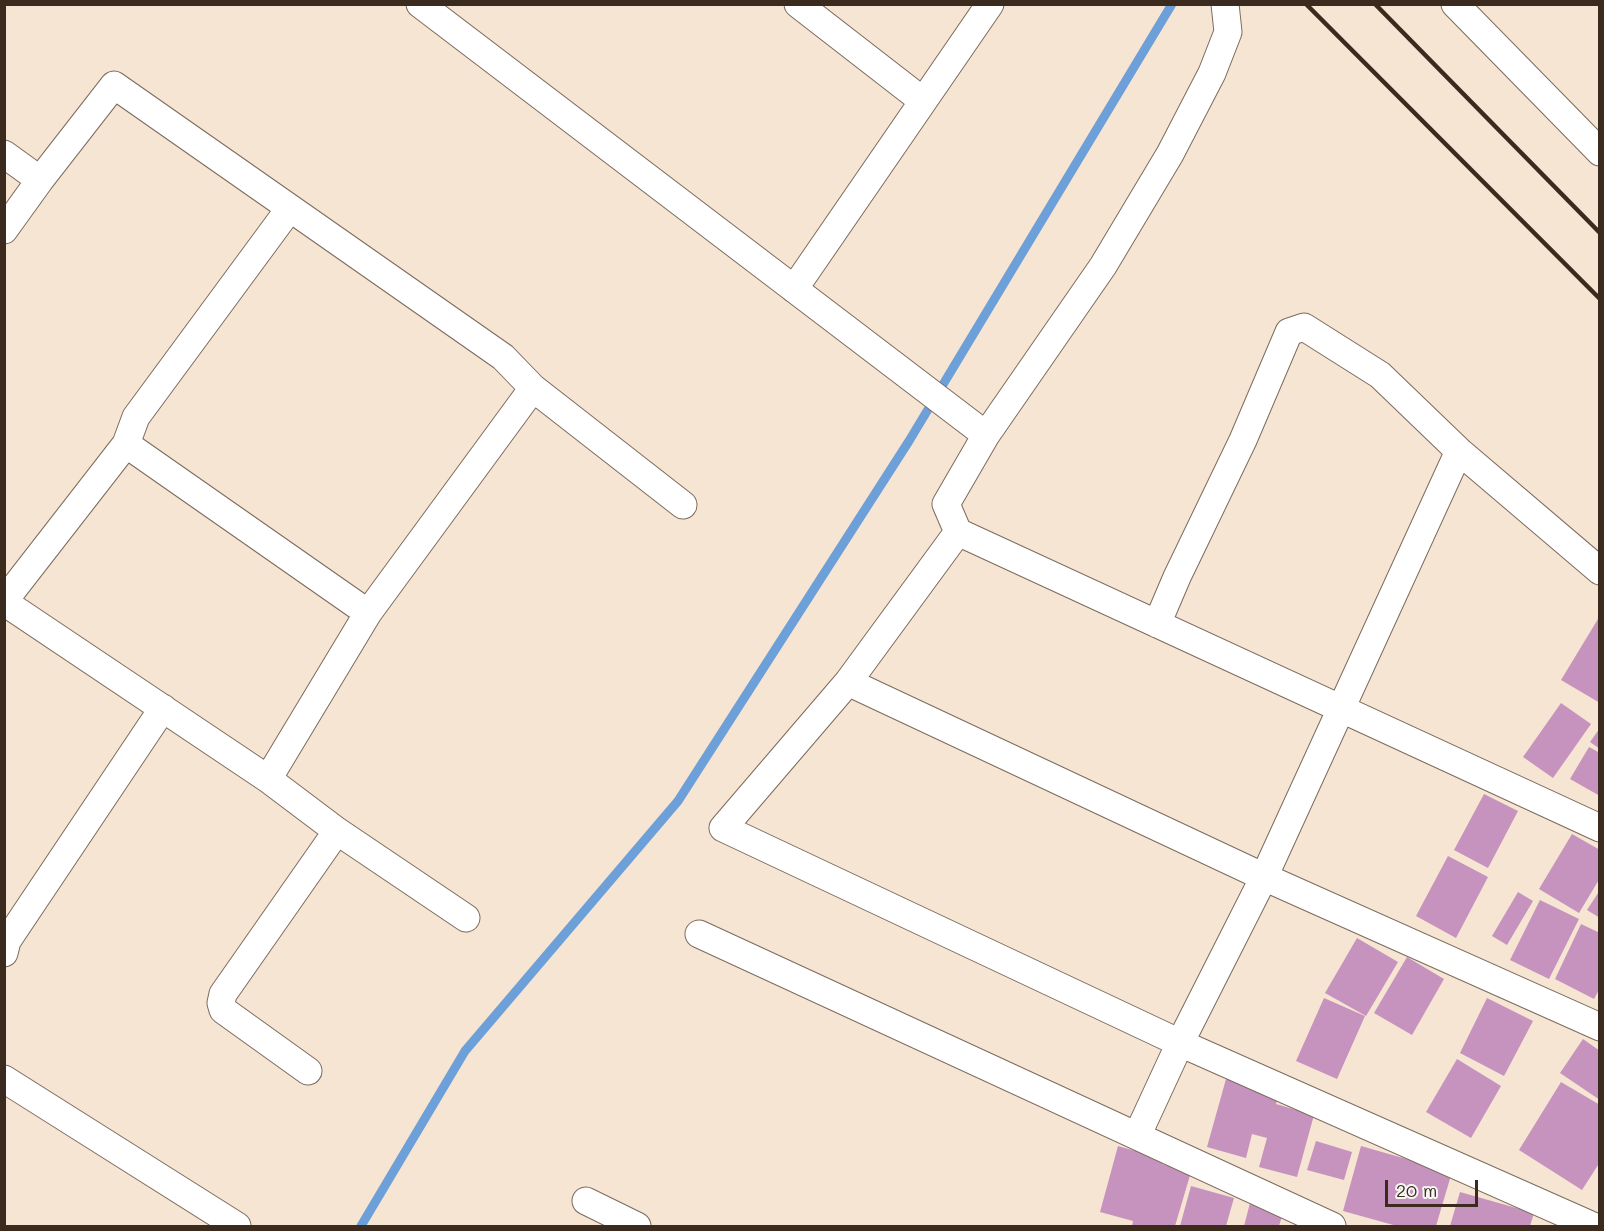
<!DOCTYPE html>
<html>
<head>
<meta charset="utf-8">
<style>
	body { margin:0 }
	#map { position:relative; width:1604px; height:1231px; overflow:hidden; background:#f5e5d2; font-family:Mali,sans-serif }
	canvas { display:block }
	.frame { position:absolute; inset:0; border:6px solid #3b2a1e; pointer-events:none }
	.scale { position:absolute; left:1385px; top:1180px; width:93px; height:27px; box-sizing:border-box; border:3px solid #3b2a1e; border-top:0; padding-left:8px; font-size:18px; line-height:21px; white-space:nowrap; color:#3b2a1e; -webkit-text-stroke:4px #f6f6f2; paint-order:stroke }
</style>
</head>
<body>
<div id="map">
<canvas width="1604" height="1231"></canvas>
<div class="frame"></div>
<div class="scale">20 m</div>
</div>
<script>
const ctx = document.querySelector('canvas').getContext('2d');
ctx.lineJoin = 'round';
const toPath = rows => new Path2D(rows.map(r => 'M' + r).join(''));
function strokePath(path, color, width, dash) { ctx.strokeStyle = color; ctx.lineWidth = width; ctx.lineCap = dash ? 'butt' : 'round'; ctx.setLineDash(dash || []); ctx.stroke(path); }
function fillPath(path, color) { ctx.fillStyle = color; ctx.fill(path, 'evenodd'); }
strokePath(toPath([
	[361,1226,465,1051,678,801,909,441,1172,4]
]), '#6d9fd8', 9);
fillPath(toPath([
	[1598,619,1600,621,1600,703,1561,680],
	[1561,703,1591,724,1553,778,1523,757],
	[1600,728,1600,749,1590,742],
	[1589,747,1600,753,1600,796,1570,779],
	[1484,794,1518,811,1488,868,1454,850],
	[1572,834,1600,850,1600,878,1579,913,1539,889],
	[1448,856,1488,877,1456,938,1416,916],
	[1600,890,1600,918,1587,910],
	[1518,892,1533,901,1507,945,1492,936],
	[1540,900,1579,919,1549,979,1510,960],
	[1581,924,1600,933,1600,988,1594,999,1555,979],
	[1357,938,1398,962,1366,1016,1325,993],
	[1407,957,1444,979,1412,1035,1374,1013],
	[1324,998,1365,1016,1337,1079,1296,1061],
	[1487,998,1533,1021,1504,1076,1460,1053],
	[1583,1039,1600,1051,1600,1100,1560,1073],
	[1457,1059,1501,1086,1471,1138,1426,1112],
	[1226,1079,1279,1094,1276,1104,1314,1115,1297,1177,1259,1167,1267,1138,1252,1134,1246,1158,1207,1147],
	[1561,1082,1600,1105,1600,1162,1582,1190,1519,1150],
	[1316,1141,1352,1152,1344,1180,1307,1170],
	[1118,1146,1164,1159,1162,1164,1191,1172,1175,1226,1132,1226,1133,1221,1100,1212],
	[1361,1146,1452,1172,1436,1226,1397,1226,1343,1211],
	[1191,1186,1234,1198,1226,1226,1180,1226],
	[1460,1192,1534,1213,1530,1226,1450,1226],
	[1250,1203,1283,1213,1279,1226,1244,1226]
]), '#c693be');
const street = toPath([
	[420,4,986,435,1103,266,1170,154,1212,73,1228,32,1225,4],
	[798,4,923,101],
	[1455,4,1600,152],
	[4,154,40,180,4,230],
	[40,180,114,85,503,357,533,388,368,613,268,779],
	[794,289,990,4],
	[533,388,683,505],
	[986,435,946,504,958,532,1600,828],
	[126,444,368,613],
	[958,532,848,682,723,828,1180,1043,1593,1226],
	[4,601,126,444,136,417,290,208],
	[4,602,268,779,337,831,466,918],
	[1157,624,1177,577,1243,440,1289,332,1304,327,1380,375,1459,451,1600,571],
	[848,682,1264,877,1600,1027],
	[699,934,1332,1226],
	[4,953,7,941,163,708],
	[308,1071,223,1010,221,1003,223,994,337,831],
	[4,1079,237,1226],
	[1137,1136,1180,1043,1264,877,1459,451],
	[586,1201,637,1226]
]);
strokePath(street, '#7c6b5d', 29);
strokePath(street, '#fff', 27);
strokePath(toPath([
	[1306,4,1600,299],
	[1375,4,1600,233]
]), '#3b2a1e', 4.5);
</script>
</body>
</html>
